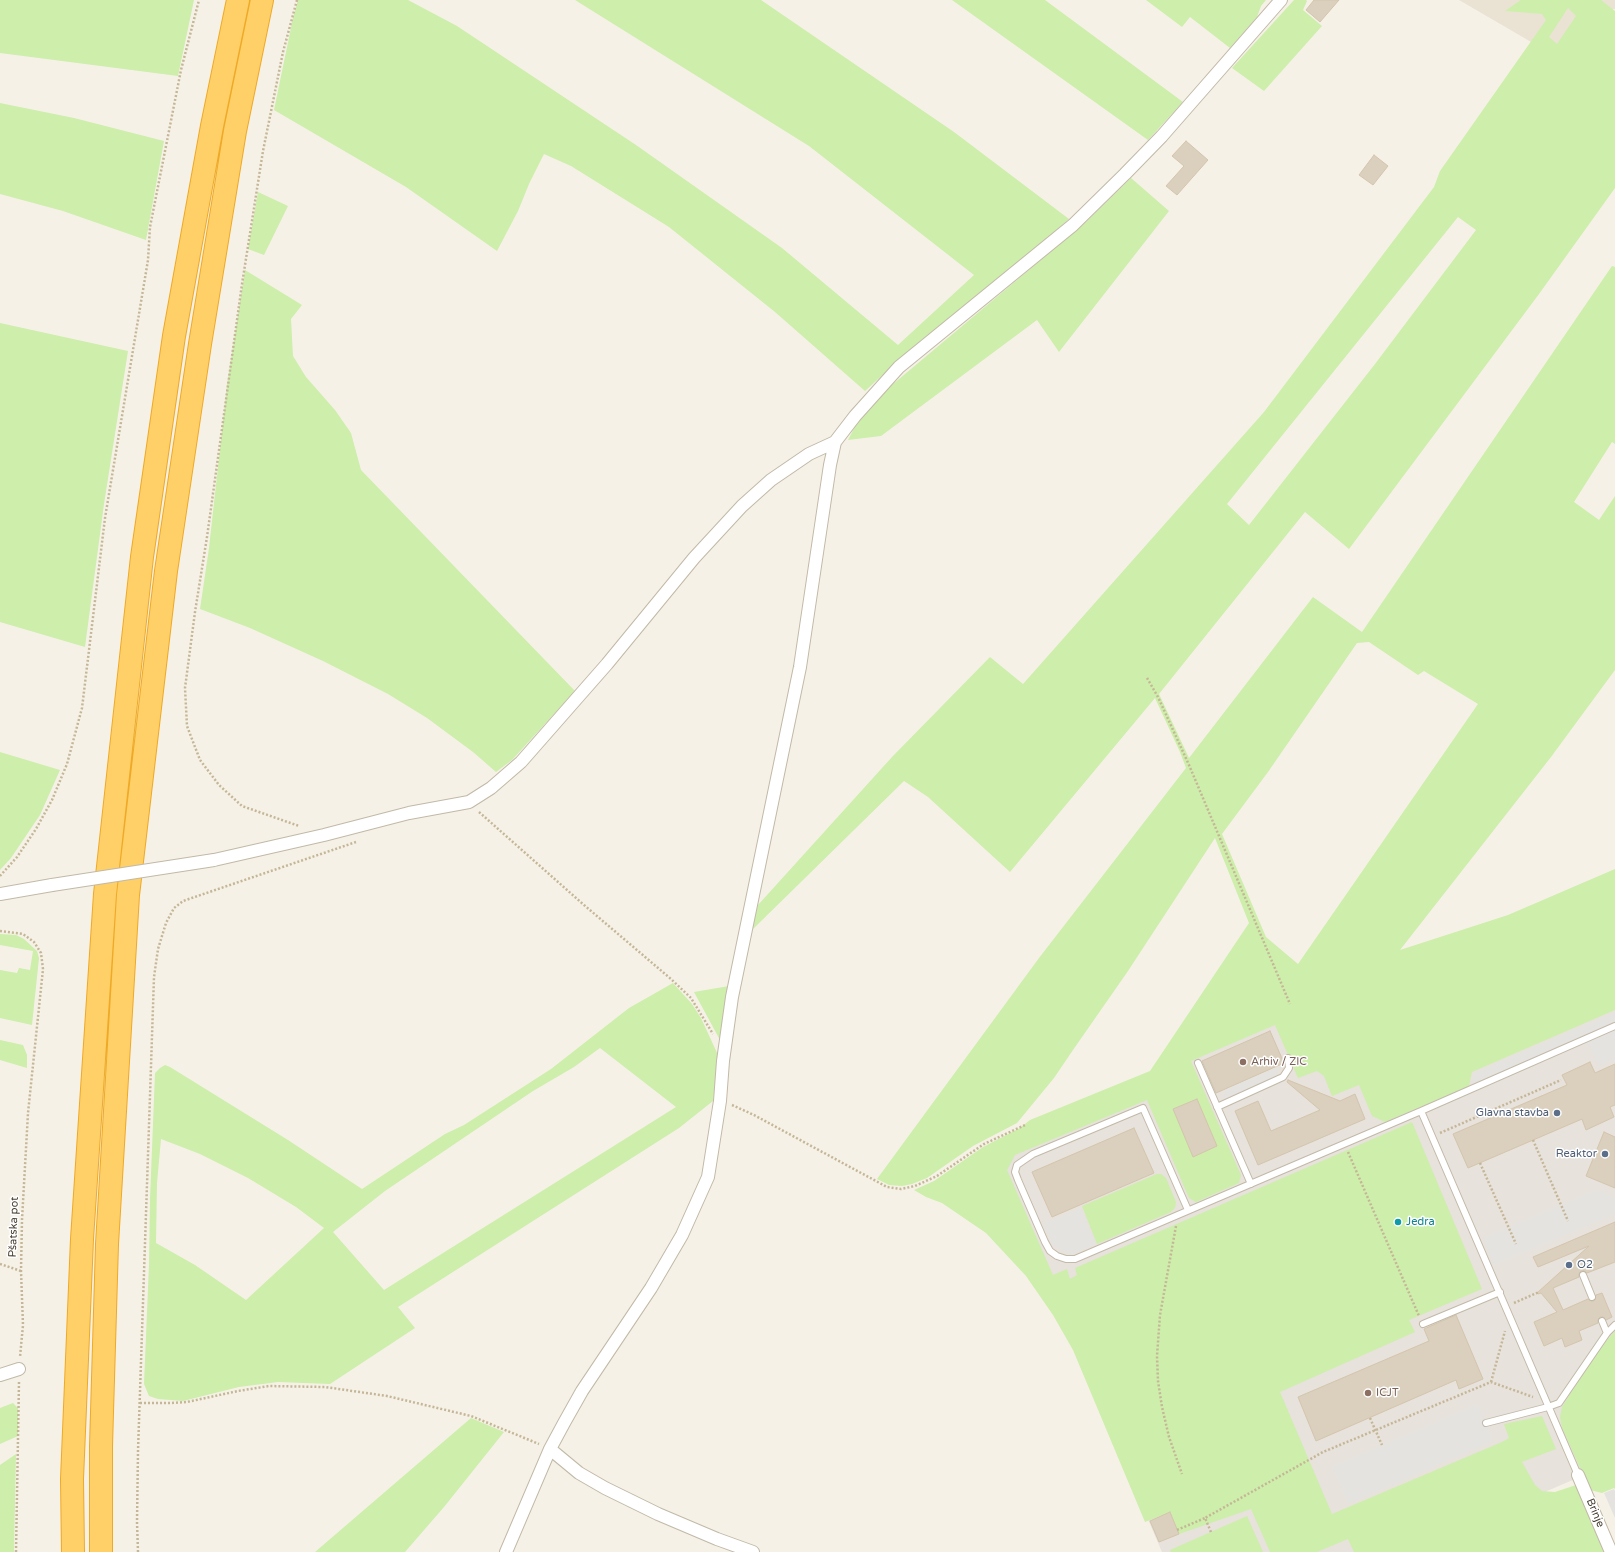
<!DOCTYPE html>
<html>
<head>
<meta charset="utf-8">
<style>
	body { margin:0 }
	canvas { display:block; background:#f5f1e6 }
</style>
</head>
<body>
<canvas width="1615" height="1552"></canvas>
<script>
const ctx = document.querySelector('canvas').getContext('2d');
ctx.lineJoin = 'round';
function fillPath(path, color) { ctx.fillStyle = color; ctx.fill(path, 'evenodd'); }
const toPath = rows => new Path2D(rows.map(r => 'M' + r).join(''));
function strokePath(path, color, width, dash) { ctx.strokeStyle = color; ctx.lineWidth = width; ctx.lineCap = dash ? 'butt' : 'round'; ctx.setLineDash(dash || []); ctx.stroke(path); }
function write(font, color, halo, rows, align = 'center') {
  ctx.font = font + ' "Varela Round",sans-serif'; ctx.lineWidth = 3; ctx.setLineDash([]); ctx.textBaseline = 'middle'; ctx.strokeStyle = halo; ctx.fillStyle = color; for (const [text, x, y, turn = 0] of rows) {
    ctx.save(); ctx.translate(x, y); ctx.rotate((+turn || 0) * Math.PI / 180); ctx.textAlign = isNaN(turn) ? turn : align; if (halo) ctx.strokeText(text, 0, 0); ctx.fillText(text, 0, 0); ctx.restore();
  }
}
fillPath(toPath([
	[1459,0,1615,0,1615,9,1598,9,1562,60]
]), '#eae3d4');
fillPath(toPath([
	[1615,873,1615,1462,1404,1552,1162,1552,988,1146]
]), '#e7e2db');
fillPath(toPath([
	[0,0,194,0,178,76,0,53],
	[298,0,408,0,457,26,636,145,782,248,898,345,974,275,809,146,575,0,761,0,954,132,1069,219,1015,266,920,341,865,391,775,312,669,227,571,166,544,154,529,184,518,211,497,251,406,187,274,110,293,18],
	[952,0,1045,0,1183,102,1148,140],
	[1146,0,1266,0,1261,6,1257,17,1230,48,1190,17,1182,27],
	[1294,0,1306,0,1307,1,1303,10,1322,26,1264,91,1232,68],
	[1521,0,1601,0,1615,11,1615,188,1539,294,1349,549,1305,512,1159,694,1189,758,1313,597,1362,632,1612,266,1615,267,1615,444,1612,442,1574,502,1599,520,1615,496,1615,670,1551,757,1400,950,1508,915,1615,869,1615,1010,1472,1072,1469,1086,1385,1122,1372,1116,1359,1085,1332,1096,1324,1076,1317,1071,1298,1078,1275,1025,1191,1061,1241,1175,1239,1183,1196,1202,1189,1198,1147,1100,1015,1155,1007,1170,1053,1275,1067,1269,1070,1279,1077,1275,1075,1268,1412,1122,1482,1289,1409,1320,1415,1332,1280,1392,1332,1514,1502,1442,1509,1438,1504,1424,1542,1416,1556,1449,1522,1462,1535,1485,1542,1491,1555,1492,1576,1485,1605,1552,1354,1552,1348,1539,1317,1552,1270,1552,1251,1509,1179,1534,1170,1512,1145,1522,1073,1350,1053,1315,1026,1276,986,1233,942,1203,926,1197,914,1190,934,1181,983,1147,1020,1128,1030,1120,1150,1071,1249,923,1215,838,1128,971,1073,1050,1054,1078,1017,1123,973,1146,927,1178,912,1184,902,1186,889,1185,877,1179,1039,958,1186,768,1180,752,1155,698,1010,872,928,797,904,781,752,930,758,905,892,757,990,657,1023,684,1264,412,1434,187,1440,171,1546,20,1542,14,1505,11],
	[1568,8,1576,16,1557,44,1549,37],
	[1458,217,1476,230,1375,364,1249,525,1227,504],
	[1369,642,1418,675,1424,671,1478,704,1298,964,1266,937,1222,834,1268,772,1357,643],
	[0,103,74,118,164,141,146,240,63,211,0,194],
	[1131,178,1169,211,1059,352,1037,320,881,436,848,440,859,419,886,390,1086,222],
	[258,192,288,206,264,255,248,249],
	[245,270,302,305,291,319,293,356,306,377,335,410,351,433,361,470,575,691,512,760,496,772,473,752,427,718,388,694,323,661,250,628,200,609,209,548,227,385],
	[0,323,128,351,104,504,85,647,0,622],
	[0,752,60,770,40,815,11,858,0,870],
	[0,934,16,935,24,939,37,951,39,958,32,1025,0,1018,0,970,17,973,19,968,30,970,33,951,0,945],
	[673,983,692,1004,701,1018,718,1055,713,1101,679,1128,398,1307,415,1328,330,1384,278,1382,239,1387,183,1401,158,1399,149,1396,144,1384,149,1264,150,1200,155,1073,160,1068,165,1065,170,1067,288,1140,362,1189,445,1134,464,1125,551,1069,629,1008],
	[600,1048,676,1107,384,1290,333,1232,385,1191,533,1091,574,1067],
	[161,1139,200,1154,248,1178,296,1207,324,1228,246,1300,195,1265,156,1243,157,1183],
	[729,986,720,1040,694,992],
	[0,1040,23,1045,27,1055,27,1068,0,1060],
	[1157,1174,1161,1174,1166,1178,1176,1202,1175,1208,1171,1212,1097,1244,1082,1206],
	[1615,1331,1615,1489,1614,1488,1602,1493,1590,1490,1562,1428,1560,1417,1562,1407,1570,1394,1597,1352],
	[13,1403,18,1408,18,1436,0,1444,0,1408],
	[471,1418,504,1432,444,1507,405,1552,315,1552],
	[16,1454,14,1552,0,1552,0,1465],
	[1247,1516,1263,1552,1171,1552,1170,1550]
]), '#ceeeab');
fillPath(toPath([
	[1615,1012,1615,1059,1598,1066,1585,1036,1471,1085,1474,1073],
	[1279,1067,1275,1078,1223,1100,1227,1088],
	[1596,1190,1615,1198,1615,1214,1494,1265,1483,1238],
	[1081,1208,1096,1244,1071,1255,1052,1245,1043,1224],
	[1478,1404,1493,1441,1348,1504,1332,1467],
	[1614,1489,1615,1491,1615,1518,1604,1493]
]), '#e5e3df');
const building = toPath([
	[1314,0,1339,0,1320,22,1306,10,1314,0],
	[1186,141,1208,160,1177,195,1166,186,1184,166,1172,156,1186,141],
	[1374,155,1388,166,1373,185,1359,175,1374,155],
	[1270,1031,1284,1063,1216,1093,1202,1061,1270,1031],
	[1590,1062,1595,1073,1615,1064,1615,1105,1610,1107,1614,1117,1586,1130,1582,1119,1468,1168,1453,1134,1567,1085,1562,1075,1590,1062],
	[1288,1080,1340,1101,1355,1094,1365,1119,1258,1165,1235,1111,1258,1101,1271,1131,1320,1110,1287,1082,1288,1080],
	[1197,1099,1217,1146,1193,1157,1173,1109,1197,1099],
	[1134,1128,1154,1173,1052,1217,1032,1172,1134,1128],
	[1604,1132,1615,1137,1615,1188,1586,1176,1604,1132],
	[1615,1222,1615,1262,1587,1273,1584,1271,1581,1271,1579,1274,1579,1277,1553,1288,1563,1310,1588,1299,1591,1301,1594,1301,1596,1295,1602,1293,1612,1317,1606,1320,1603,1317,1600,1317,1598,1320,1598,1323,1579,1331,1582,1340,1565,1347,1562,1338,1544,1346,1534,1322,1557,1312,1541,1293,1538,1294,1537,1293,1589,1246,1538,1267,1533,1257,1615,1222],
	[1456,1315,1483,1379,1459,1389,1456,1380,1316,1441,1298,1397,1429,1341,1424,1329,1456,1315],
	[1170,1512,1179,1534,1159,1542,1150,1521,1170,1512]
]);
fillPath(building, '#dbd0bd');
strokePath(building, '#d4c5ad', 1);
const lane = toPath([
	[1198,1063,1251,1184],
	[1217,1107,1283,1077,1289,1068,1288,1058],
	[1421,1111,1578,1475],
	[1188,1210,1143,1108,1033,1154,1017,1165,1015,1172,1018,1180,1045,1242,1050,1251,1057,1256,1066,1259,1075,1259,1421,1111,1615,1026],
	[1583,1275,1592,1297],
	[1602,1321,1607,1333],
	[1423,1324,1500,1292],
	[1486,1423,1548,1407,1559,1403,1607,1333,1615,1325]
]);
const street = toPath([
	[214,860,324,835,409,813,469,802,491,788,521,762,607,664,694,558,742,506,771,480,809,454,835,442],
	[0,894,52,885],
	[0,1375,19,1369],
	[550,1449,579,1473,605,1488,658,1514,717,1539,753,1552],
	[1578,1475,1611,1552],
	[506,1552,550,1449,564,1423,582,1391,651,1288,682,1235,708,1177,720,1101,723,1061,732,997,800,667,830,465,835,442,855,416,899,367,1073,225,1125,174,1162,136,1281,0]
]);
const highway = toPath([
	[73,1552,72,1479,82,1239,105,894,142,557,174,336,212,126,238,0],
	[101,1552,101,1446,107,1244,128,895,166,571,200,344,235,131,262,0]
]);
strokePath(lane, '#c2b9a8', 8);
strokePath(street, '#c2b9a8', 14);
strokePath(highway, '#efa927', 24);
strokePath(toPath([
	[297,0,283,52,263,151,242,284,207,537,195,612,185,688,187,726,200,760,219,785,242,806,299,826],
	[1147,678,1158,697,1189,765,1290,1004],
	[479,812,584,905,671,979,691,998,713,1034],
	[0,876,17,857,36,829,52,800,67,764,82,708,105,518,148,260,150,227,181,70,199,0],
	[0,931,23,934,34,942,41,953,43,969,28,1113,22,1220,21,1271,23,1325,20,1357],
	[732,1105,754,1115,887,1187,901,1189,915,1186,937,1176,984,1144,1025,1125],
	[1440,1133,1561,1080],
	[1533,1140,1568,1221],
	[1348,1152,1419,1316],
	[1480,1163,1516,1244],
	[1176,1226,1160,1315,1157,1356,1158,1381,1162,1407,1169,1437,1182,1474],
	[0,1264,21,1271],
	[1514,1303,1539,1292],
	[1491,1382,1505,1331],
	[140,1403,171,1403,187,1402,238,1391,269,1386,325,1387,387,1396,471,1416,539,1444],
	[1370,1418,1382,1445],
	[1177,1530,1205,1518],
	[1211,1532,1205,1518,1323,1452,1491,1382,1533,1397],
	[16,1552,19,1382],
	[138,1552,137,1522,138,1451,154,977,158,949,166,923,174,908,183,901,356,842]
]), '#c5b697', 2.5, [2, 2]);
strokePath(lane, '#fff', 6);
strokePath(street, '#fff', 12);
strokePath(highway, '#ffd067', 22);
const streetBridge = toPath([
	[52,885,214,860]
]);
strokePath(streetBridge, '#c2b9a8', 14, []);
strokePath(streetBridge, '#fff', 12);
for (const [x, y, r, color] of [
	[1243,1062,4,"#8d6e63"],
	[1557,1113,4,"#5c6f8a"],
	[1605,1154,4,"#5c6f8a"],
	[1398,1222,4,"#0f9aa8"],
	[1569,1265,4,"#5c6f8a"],
	[1368,1393,4,"#8d6e63"]
]) { const dot = new Path2D(); dot.arc(x, y, r, 0, 2 * Math.PI); ctx.fillStyle = color; ctx.fill(dot); strokePath(dot, '#fff', 1.5); }
write('11px', '#785e54', '#fff', [
	["Arhiv / ZIC",1251,1062],
	["ICJT",1376,1393]
], 'left');
write('11px', '#4e5e75', '#fff', [
	["Glavna stavba",1549,1113],
	["Reaktor",1597,1154],
	["O2",1577,1265,"left"]
], 'right');
write('11px', '#0d838f', '#fff', [
	["Jedra",1406,1222]
], 'left');
write('11px', '#494135', '#fff', [
	["Pšatska pot",14,1227,-88],
	["Brinje",1595,1513,67]
]);
</script>
</body>
</html>
